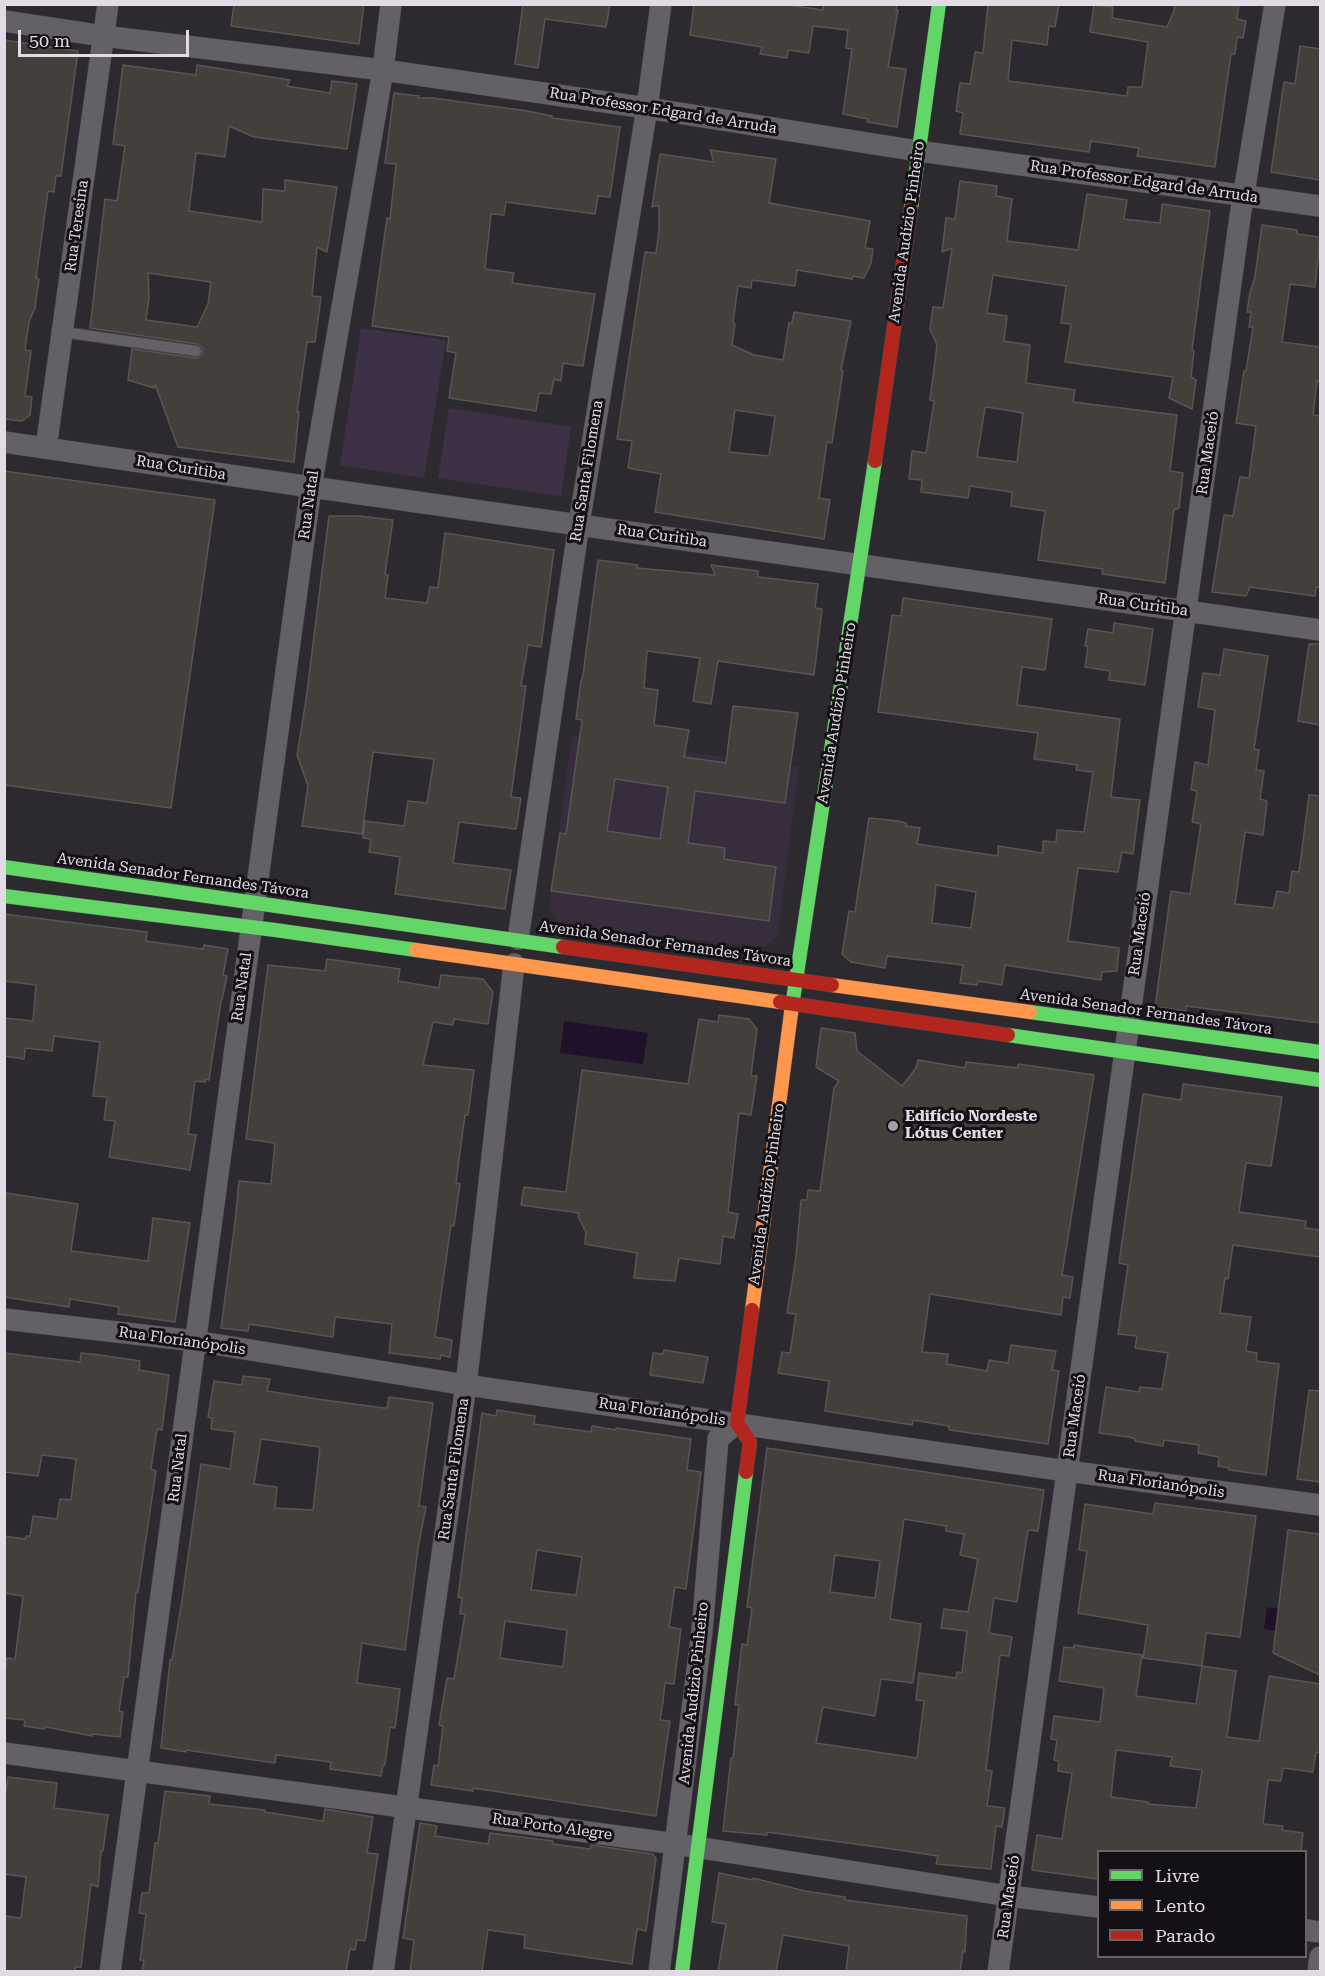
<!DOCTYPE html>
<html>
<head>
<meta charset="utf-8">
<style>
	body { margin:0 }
	#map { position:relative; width:1325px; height:1976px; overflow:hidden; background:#2d2a2f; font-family:"Roboto Serif",serif }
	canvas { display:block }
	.frame { position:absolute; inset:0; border:6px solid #e1dce4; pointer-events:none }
	.legend { position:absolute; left:1097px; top:1850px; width:210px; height:108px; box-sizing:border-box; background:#141116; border:2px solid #666268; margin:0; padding:8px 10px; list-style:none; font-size:18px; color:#e1dce4 }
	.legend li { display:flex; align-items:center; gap:12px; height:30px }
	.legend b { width:30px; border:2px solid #666268 }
	.scale { position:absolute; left:18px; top:30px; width:171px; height:27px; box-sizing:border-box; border:3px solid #e1dce4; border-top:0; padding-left:8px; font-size:18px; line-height:21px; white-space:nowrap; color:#e1dce4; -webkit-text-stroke:4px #141116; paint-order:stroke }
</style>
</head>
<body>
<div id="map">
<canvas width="1325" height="1976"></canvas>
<div class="frame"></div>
<ul class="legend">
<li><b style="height:8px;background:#63d668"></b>Livre</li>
<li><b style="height:8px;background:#ff974d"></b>Lento</li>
<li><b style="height:8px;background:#b3261e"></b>Parado</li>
</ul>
<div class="scale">50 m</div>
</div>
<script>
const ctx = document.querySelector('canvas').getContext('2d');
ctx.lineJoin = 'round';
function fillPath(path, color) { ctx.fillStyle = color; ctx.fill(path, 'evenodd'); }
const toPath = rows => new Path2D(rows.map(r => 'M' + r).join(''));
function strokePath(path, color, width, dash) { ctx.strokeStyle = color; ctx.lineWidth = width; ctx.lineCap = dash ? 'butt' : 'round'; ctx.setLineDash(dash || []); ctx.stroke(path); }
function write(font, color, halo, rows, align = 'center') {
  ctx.font = font + ' "Roboto Serif",serif'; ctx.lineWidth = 6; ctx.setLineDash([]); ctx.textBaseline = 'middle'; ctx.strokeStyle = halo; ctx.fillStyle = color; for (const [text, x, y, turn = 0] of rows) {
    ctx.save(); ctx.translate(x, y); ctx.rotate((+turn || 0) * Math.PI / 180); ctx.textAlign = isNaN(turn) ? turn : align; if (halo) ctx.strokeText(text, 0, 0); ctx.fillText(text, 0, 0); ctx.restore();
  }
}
fillPath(toPath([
	[572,736,799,767,778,936,765,947,561,926,549,908]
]), '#372d3d');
fillPath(toPath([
	[361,328,446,340,424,478,340,465],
	[449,408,571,427,561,496,438,478]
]), '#3d3145');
fillPath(toPath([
	[564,1021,648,1033,643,1064,560,1053],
	[1267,1607,1281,1609,1277,1631,1264,1629]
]), '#20112a');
const building = toPath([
	[234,4,364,4,359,44,231,26,234,4],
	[523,4,610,4,606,27,545,19,538,68,515,64,523,4],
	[694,4,781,4,823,10,823,4,897,4,896,10,898,10,888,67,906,69,897,127,867,122,868,119,843,114,852,49,846,48,848,30,813,26,809,53,788,50,787,58,760,54,762,47,690,35,694,4],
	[988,4,1059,4,1055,27,1049,26,1047,45,1012,40,1008,81,1127,96,1128,87,1142,87,1148,42,1090,32,1094,5,1113,7,1112,18,1167,27,1174,11,1175,4,1239,4,1237,19,1246,21,1243,38,1237,37,1235,54,1231,54,1215,167,1137,156,1139,148,1091,141,1089,152,960,134,963,113,956,111,960,83,970,84,975,52,983,53,988,4],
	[4,40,78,51,61,176,56,176,54,192,48,191,36,278,39,279,35,308,29,322,25,350,31,351,25,396,32,397,30,415,22,421,4,419,4,40],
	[1300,46,1320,49,1320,180,1271,172,1284,82,1295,84,1300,46],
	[123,65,196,75,197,65,290,80,287,86,330,93,332,81,357,84,347,149,254,137,229,126,225,157,196,153,189,211,262,222,263,189,285,191,285,180,337,187,327,252,317,247,312,296,321,297,315,342,307,342,297,412,299,412,294,462,178,447,155,384,154,388,128,380,132,349,196,358,202,355,203,348,197,344,90,328,105,199,117,201,124,153,125,146,113,144,123,65],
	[148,273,211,282,208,304,197,327,146,320,149,298,148,273],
	[394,93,419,96,418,98,432,98,528,111,552,116,552,118,620,127,610,197,598,196,595,214,506,202,504,215,491,214,485,269,514,273,512,283,595,294,583,366,563,363,561,381,554,379,551,394,539,393,536,411,449,398,456,353,447,351,449,337,372,326,387,218,390,219,396,164,385,163,394,93],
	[710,150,776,159,769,203,870,221,865,248,873,249,871,263,864,278,853,276,852,279,797,270,795,286,752,280,751,288,738,286,733,323,735,324,732,345,754,355,783,360,789,323,792,323,794,312,851,321,841,370,843,371,832,443,827,442,819,498,830,500,824,539,655,512,661,474,628,468,632,441,617,439,645,252,656,253,659,231,659,205,652,207,660,154,714,162,710,150],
	[735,410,775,416,769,456,729,452,735,410],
	[960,181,997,186,996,196,1012,199,1007,241,1078,250,1087,194,1127,200,1124,219,1160,223,1162,204,1210,211,1192,350,1194,351,1191,377,1196,380,1192,409,1169,398,1173,377,1065,362,1071,324,1061,323,1066,286,993,275,987,313,1007,316,1004,341,1030,345,1026,383,1075,390,1073,402,1177,415,1170,471,1183,473,1179,508,1174,510,1165,583,1102,574,1103,569,1038,560,1045,511,1011,506,1012,492,970,486,968,498,921,492,922,480,909,479,912,451,926,453,934,401,930,400,937,345,930,329,933,307,943,308,952,248,942,252,946,218,955,219,960,181],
	[987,407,1023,413,1017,462,977,457,985,408,987,407],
	[1262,225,1297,230,1297,234,1320,237,1315,287,1290,284,1282,342,1320,347,1320,382,1317,381,1313,415,1320,416,1320,588,1316,587,1315,596,1250,587,1246,596,1212,592,1224,515,1233,516,1240,477,1249,478,1256,426,1236,423,1244,371,1246,371,1253,327,1249,327,1251,312,1247,312,1250,292,1255,277,1262,225],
	[4,471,215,500,171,808,4,785,4,471],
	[329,516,359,516,393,520,385,574,388,575,385,598,427,603,430,587,438,588,445,533,554,550,541,647,528,645,521,686,526,686,511,797,521,798,516,829,459,822,453,863,511,870,505,909,395,894,400,857,369,852,371,839,363,838,365,821,404,826,408,801,427,803,434,759,373,752,362,834,302,826,308,786,297,755,306,700,329,516],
	[598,560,638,565,637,568,715,575,711,565,758,571,758,577,818,584,815,608,822,609,814,675,718,661,711,704,693,701,700,658,647,651,644,688,658,690,654,725,689,730,684,757,726,763,733,706,798,713,785,803,695,791,688,843,725,848,724,859,776,867,769,921,551,891,560,833,566,834,582,720,576,719,581,681,583,675,598,560],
	[615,779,668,787,660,839,607,831,615,779],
	[903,598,1052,619,1045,670,1022,667,1017,705,1120,719,1111,797,1140,800,1133,854,1122,852,1118,872,1078,868,1068,941,1119,948,1117,971,1102,972,1101,980,1005,965,1002,985,978,981,977,985,960,983,963,965,887,956,885,968,851,962,842,954,849,911,855,912,869,818,898,821,906,823,906,826,920,828,917,844,998,856,998,846,1043,853,1043,841,1056,842,1057,830,1084,832,1093,772,1076,770,1077,765,1034,759,1038,733,878,712,892,615,901,616,903,598],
	[936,885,976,892,971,928,932,923,936,885],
	[1114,623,1153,629,1145,685,1109,680,1110,671,1085,667,1088,647,1085,646,1088,629,1113,633,1114,623],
	[1309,644,1320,644,1320,725,1298,721,1309,644],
	[1224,649,1268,656,1254,749,1259,750,1256,770,1264,771,1260,799,1267,801,1263,835,1245,832,1235,904,1273,908,1277,891,1289,893,1292,871,1299,872,1309,795,1320,796,1320,1023,1186,1006,1186,1011,1155,1007,1171,891,1190,894,1201,824,1192,822,1197,791,1191,790,1195,762,1208,765,1215,710,1198,707,1203,673,1220,675,1224,649],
	[4,914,147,932,146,941,203,949,204,945,228,949,223,975,227,976,222,1000,221,1001,209,1080,205,1079,205,1082,195,1081,188,1134,196,1135,190,1170,109,1157,115,1121,104,1120,107,1097,93,1096,100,1042,54,1036,52,1051,25,1048,24,1059,4,1056,4,1018,33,1021,36,985,4,981,4,914],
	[327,959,400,969,398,981,439,988,441,975,483,979,493,992,488,1024,454,1019,453,1025,433,1022,423,1065,474,1070,468,1115,465,1115,461,1144,456,1183,460,1184,454,1226,451,1225,435,1337,452,1340,450,1357,441,1355,440,1359,389,1353,392,1324,335,1317,333,1337,249,1324,248,1331,221,1328,235,1222,239,1181,271,1184,275,1143,246,1139,268,965,325,971,327,959],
	[719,1015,749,1019,757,1029,751,1076,757,1076,751,1115,739,1113,728,1212,738,1214,734,1238,723,1236,720,1264,679,1258,675,1281,634,1278,637,1253,585,1244,586,1232,578,1217,579,1213,521,1205,524,1187,566,1192,582,1070,688,1084,699,1019,718,1022,719,1015],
	[821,1028,855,1033,857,1051,902,1086,916,1068,918,1060,965,1068,966,1062,1018,1068,1018,1064,1094,1075,1062,1275,1073,1277,1070,1298,1063,1297,1061,1315,930,1294,922,1352,948,1354,947,1364,987,1371,989,1360,1008,1363,1011,1345,1056,1351,1052,1370,1059,1371,1048,1444,949,1430,949,1426,913,1420,912,1425,825,1411,829,1381,778,1373,782,1352,790,1353,796,1314,787,1313,796,1257,801,1200,807,1200,808,1190,820,1191,834,1088,839,1081,816,1067,821,1028],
	[1183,1084,1282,1097,1271,1166,1246,1163,1239,1212,1306,1221,1305,1228,1320,1230,1320,1257,1233,1245,1228,1279,1225,1278,1220,1313,1251,1317,1246,1351,1257,1353,1256,1361,1279,1364,1266,1475,1229,1470,1229,1468,1218,1466,1219,1457,1198,1453,1199,1445,1164,1440,1163,1446,1135,1441,1135,1439,1129,1437,1099,1433,1106,1387,1139,1392,1140,1387,1162,1389,1168,1353,1135,1348,1137,1336,1118,1334,1128,1265,1119,1263,1143,1094,1181,1100,1183,1084],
	[6,1193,78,1204,71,1251,148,1261,153,1218,190,1223,175,1322,118,1314,119,1307,70,1299,69,1307,4,1297,4,1196,6,1193],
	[664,1350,708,1357,703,1383,650,1375,653,1353,663,1354,664,1350],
	[4,1353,80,1362,81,1353,100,1355,140,1361,139,1370,169,1375,162,1430,157,1429,151,1469,156,1471,138,1592,136,1592,128,1677,124,1677,119,1711,123,1712,120,1737,92,1734,92,1736,46,1727,44,1729,24,1726,25,1720,4,1718,4,1666,6,1666,7,1658,15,1659,23,1596,4,1593,4,1536,25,1539,26,1536,30,1536,33,1516,57,1519,60,1499,71,1500,76,1459,42,1455,38,1476,4,1472,4,1353],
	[243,1376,270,1379,267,1391,317,1399,384,1408,387,1408,389,1397,433,1403,419,1506,426,1507,418,1548,405,1650,362,1643,357,1683,400,1689,395,1728,390,1727,385,1765,383,1765,381,1776,330,1769,331,1762,276,1755,275,1763,186,1750,186,1752,161,1748,170,1660,172,1660,182,1600,201,1464,230,1469,235,1432,211,1429,212,1418,208,1417,214,1381,242,1385,243,1376],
	[261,1439,320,1447,313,1510,275,1508,277,1487,254,1484,261,1439],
	[1309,1390,1320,1391,1320,1482,1297,1479,1309,1390],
	[497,1410,535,1416,534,1424,591,1432,592,1426,616,1430,616,1428,691,1439,687,1470,701,1472,686,1589,675,1587,669,1627,681,1629,674,1684,665,1683,663,1702,660,1720,670,1721,656,1816,473,1788,473,1791,431,1785,434,1765,438,1766,443,1726,439,1725,447,1678,454,1679,465,1614,460,1614,462,1598,458,1597,482,1413,496,1416,497,1410],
	[537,1550,582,1557,576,1595,531,1590,537,1550],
	[505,1621,567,1630,563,1667,500,1658,505,1621],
	[767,1448,1044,1490,1038,1531,1028,1530,1017,1602,994,1598,989,1633,1012,1637,1009,1656,1000,1655,986,1770,992,1771,987,1806,1005,1808,1002,1827,996,1826,991,1869,936,1864,938,1856,899,1850,767,1832,767,1835,723,1831,731,1758,733,1758,739,1705,735,1705,742,1644,747,1645,752,1608,747,1607,767,1448],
	[904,1519,946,1526,946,1531,964,1534,960,1555,978,1559,968,1612,944,1609,941,1628,967,1631,962,1673,957,1672,956,1678,919,1673,916,1700,924,1701,917,1758,816,1743,823,1707,875,1716,881,1679,913,1683,921,1624,890,1619,904,1519],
	[835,1555,880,1561,875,1598,830,1592,835,1555],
	[1155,1503,1256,1516,1240,1637,1206,1633,1202,1666,1236,1671,1227,1737,1259,1741,1269,1676,1320,1684,1320,1753,1316,1752,1313,1772,1283,1768,1281,1781,1268,1780,1263,1824,1283,1826,1282,1830,1303,1833,1301,1851,1098,1851,1098,1879,1032,1870,1037,1835,1062,1839,1067,1805,1072,1773,1058,1771,1059,1761,1054,1760,1057,1740,1051,1739,1054,1716,1100,1722,1104,1688,1059,1681,1064,1647,1074,1648,1074,1645,1142,1655,1136,1696,1196,1704,1202,1666,1143,1658,1148,1625,1078,1613,1087,1551,1079,1550,1085,1504,1153,1514,1155,1503],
	[1116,1750,1172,1757,1170,1766,1202,1770,1196,1808,1148,1804,1148,1802,1111,1797,1116,1750],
	[1288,1530,1320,1534,1320,1675,1273,1653,1288,1530],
	[8,1777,57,1783,54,1808,108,1815,103,1851,101,1851,98,1887,91,1884,81,1967,75,1967,75,1971,4,1971,4,1916,21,1918,26,1877,4,1874,4,1804,8,1777],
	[165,1791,210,1796,209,1804,265,1810,265,1812,323,1821,325,1809,373,1817,367,1853,378,1854,365,1941,357,1940,355,1950,350,1949,346,1971,142,1971,144,1960,140,1960,146,1914,139,1913,142,1893,149,1893,155,1843,158,1843,165,1791],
	[420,1823,437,1826,435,1836,488,1844,490,1833,553,1841,553,1844,590,1849,591,1845,653,1854,656,1859,646,1931,637,1929,632,1964,524,1948,525,1935,488,1930,482,1971,410,1971,414,1940,403,1938,420,1823],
	[719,1873,753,1880,753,1878,805,1891,845,1897,845,1900,967,1916,965,1952,963,1951,960,1971,846,1971,849,1946,783,1935,776,1971,718,1971,726,1924,712,1922,719,1873]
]);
fillPath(building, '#43403c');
strokePath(building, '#575555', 1.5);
const lane = toPath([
	[63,332,196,351]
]);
const street = toPath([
	[4,21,103,36,383,70,647,108,918,151,1320,206],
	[4,442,311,487,1320,630],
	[46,448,108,4],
	[518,939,579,524,647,108,661,4],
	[4,1319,195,1341,466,1385,1067,1471,1320,1505],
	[4,1753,676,1844,1009,1896,1098,1907],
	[1306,1930,1320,1932],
	[110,1972,311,487,383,70,391,4],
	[383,1972,466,1385,514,964],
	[659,1972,702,1631,718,1439,737,1423],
	[998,1972,1240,217,1275,4],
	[1318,1972,1320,1957]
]);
const fast = toPath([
	[911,208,939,4],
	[4,867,563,947],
	[4,896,275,930,416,950],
	[1030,1012,1320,1052],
	[791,1013,875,461],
	[1008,1035,1320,1080],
	[682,1972,746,1472]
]);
const slow = toPath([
	[416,950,780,1002],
	[832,985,1030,1012],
	[752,1310,791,1013]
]);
const jam = toPath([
	[875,461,911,208],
	[563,947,832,985],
	[780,1002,1008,1035],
	[746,1472,750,1442,737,1423,752,1310]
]);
strokePath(lane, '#4a474c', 12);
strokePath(street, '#4a474c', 22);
strokePath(fast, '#4a474c', 15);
strokePath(slow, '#4a474c', 15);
strokePath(jam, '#4a474c', 15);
strokePath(lane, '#646166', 10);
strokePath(street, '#646166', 21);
strokePath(fast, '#63d668', 14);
strokePath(slow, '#ff974d', 14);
strokePath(jam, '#b3261e', 14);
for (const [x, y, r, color] of [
	[893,1126,6,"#a29ea5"]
]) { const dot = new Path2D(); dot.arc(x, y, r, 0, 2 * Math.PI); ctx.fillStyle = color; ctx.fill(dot); strokePath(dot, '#141116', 2); }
write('15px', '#e1dce4', '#141116', [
	["Rua Professor Edgard de Arruda",663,111,9],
	["Rua Professor Edgard de Arruda",1144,182,8],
	["Rua Teresina",77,226,-82],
	["Avenida Audízio Pinheiro",907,232,-82],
	["Rua Maceió",1208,453,-82],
	["Rua Curitiba",181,468,9],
	["Rua Santa Filomena",587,471,-81],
	["Rua Natal",309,505,-82],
	["Rua Curitiba",662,536,8],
	["Rua Curitiba",1143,605,8],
	["Avenida Audízio Pinheiro",837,713,-81],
	["Avenida Senador Fernandes Távora",183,876,8],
	["Rua Maceió",1140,934,-82],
	["Avenida Senador Fernandes Távora",665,944,8],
	["Rua Natal",242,987,-82],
	["Avenida Senador Fernandes Távora",1146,1012,8],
	["Avenida Audízio Pinheiro",767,1194,-82],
	["Rua Florianópolis",182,1341,8],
	["Rua Florianópolis",662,1412,8],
	["Rua Maceió",1075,1416,-82],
	["Rua Natal",178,1468,-83],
	["Rua Santa Filomena",454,1469,-82],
	["Rua Florianópolis",1161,1484,8],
	["Avenida Audízio Pinheiro",694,1693,-84],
	["Rua Porto Alegre",552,1827,8],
	["Rua Maceió",1009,1897,-82]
]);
write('bold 15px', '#e1dce4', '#141116', [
	["Edifício Nordeste",905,1117],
	["Lótus Center",905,1134]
], 'left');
</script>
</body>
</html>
